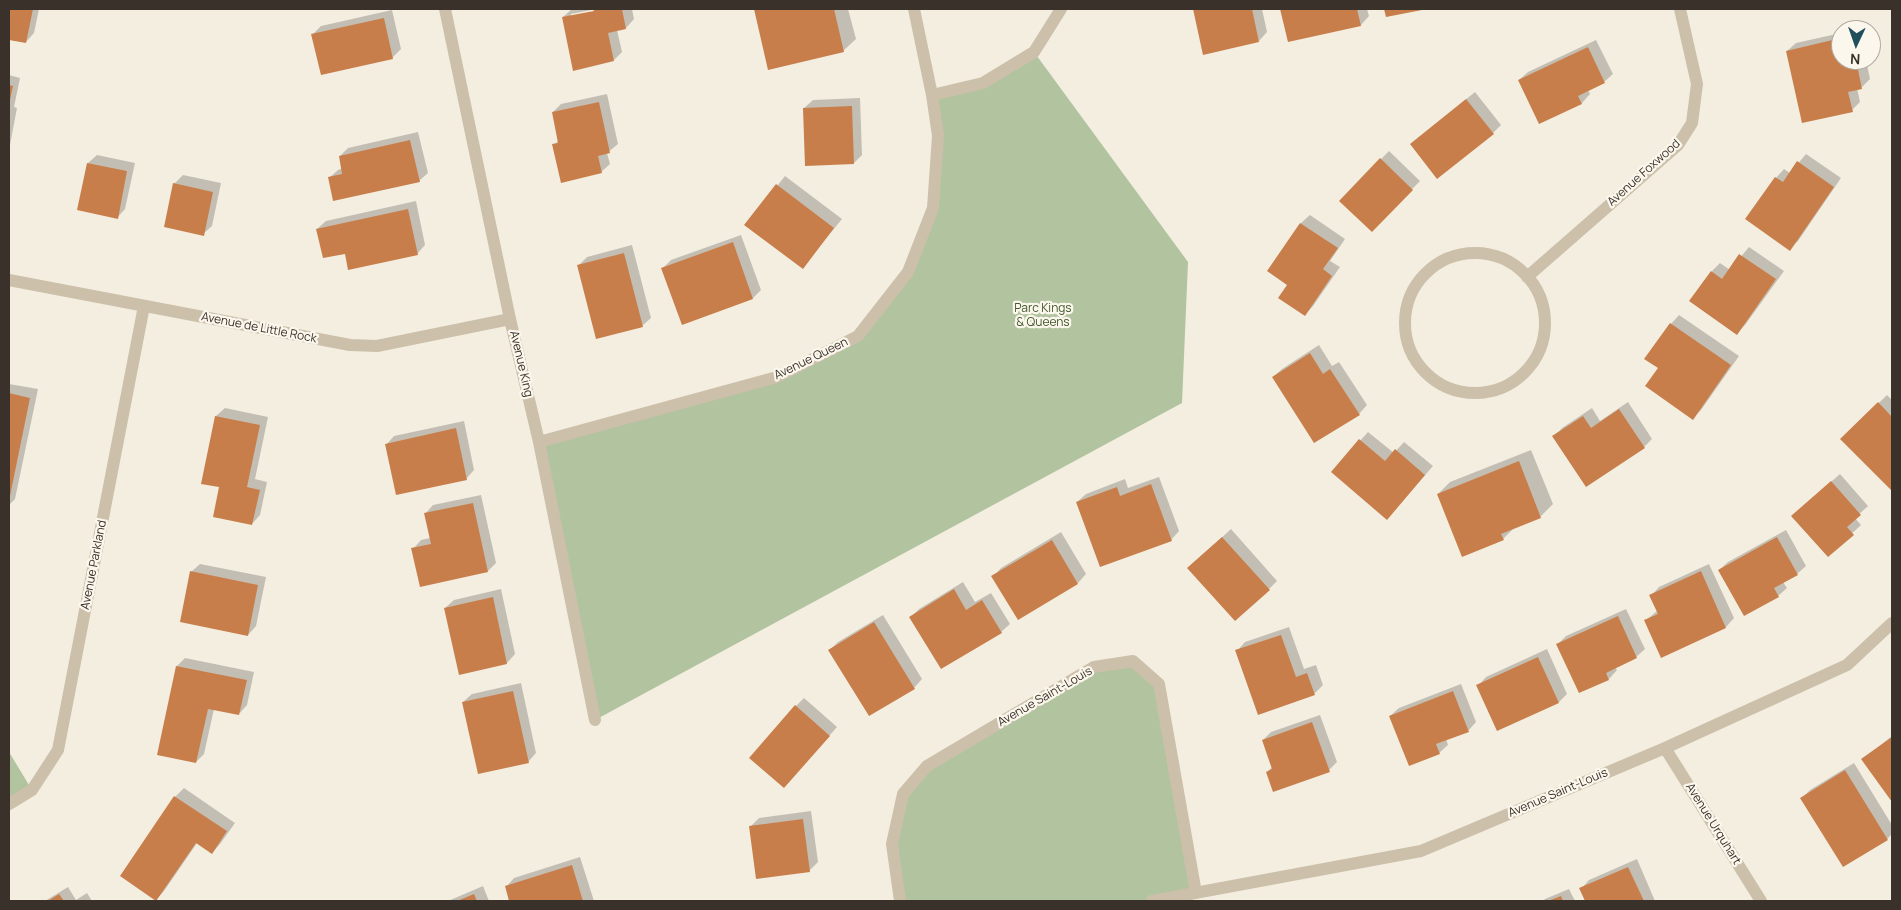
<!DOCTYPE html>
<html>
<head>
<meta charset="utf-8">
<style>
	body { margin:0 }
	#map { position:relative; width:1901px; height:910px; overflow:hidden; background:#f4eee0; font-family:Manrope,sans-serif }
	canvas { display:block }
	.frame { position:absolute; inset:0; border:10px solid #3a322a; pointer-events:none }
	.north { position:absolute; left:1831px; top:20px; width:50px; height:50px; box-sizing:border-box; background:#fbf7ed; border:1px solid #aea89f; border-radius:50%; rotate:183deg; font-size:14px; font-weight:700; line-height:20px; text-align:center; color:#3a322a }
	.north::after { content:''; display:block; margin:auto; width:18px; height:22px; background:#1f4e5d; clip-path:polygon(50% 0,100% 100%,50% 72%,0 100%) }
</style>
</head>
<body>
<div id="map">
<canvas width="1901" height="910"></canvas>
<div class="frame"></div>
<div class="north">N</div>
</div>
<script>
const ctx = document.querySelector('canvas').getContext('2d');
ctx.lineJoin = 'round';
function fillPath(path, color) { ctx.fillStyle = color; ctx.fill(path, 'evenodd'); }
const toPath = rows => new Path2D(rows.map(r => 'M' + r).join(''));
function strokePath(path, color, width, dash) { ctx.strokeStyle = color; ctx.lineWidth = width; ctx.lineCap = dash ? 'butt' : 'round'; ctx.setLineDash(dash || []); ctx.stroke(path); }
function write(font, color, halo, rows, align = 'center') {
  ctx.font = font + ' Manrope,sans-serif'; ctx.lineWidth = 4.5; ctx.setLineDash([]); ctx.textBaseline = 'middle'; ctx.strokeStyle = halo; ctx.fillStyle = color; for (const [text, x, y, turn = 0] of rows) {
    ctx.save(); ctx.translate(x, y); ctx.rotate((+turn || 0) * Math.PI / 180); ctx.textAlign = isNaN(turn) ? turn : align; if (halo) ctx.strokeText(text, 0, 0); ctx.fillText(text, 0, 0); ctx.restore();
  }
}
fillPath(toPath([
	[1034,52,1188,262,1182,403,595,720,539,442,777,377,858,336,908,272,933,208,932,95,983,83],
	[1133,661,1159,684,1196,893,1147,901,900,901,892,844,903,794,927,766,1094,667],
	[9,752,32,790,9,803]
]), '#b1c39f');
fillPath(toPath([
	[9,9,39,9,34,33,26,42,9,38],
	[572,9,596,9,571,14,571,16,600,11,600,9,632,9,634,19,626,28,617,30,622,52,614,60,563,17],
	[755,9,848,9,856,39,843,51,768,68],
	[1194,9,1262,9,1267,32,1259,41],
	[1281,9,1367,9,1369,16,1361,25,1288,41],
	[392,10,401,49,392,58,313,34,321,26],
	[1841,33,1841,60,1866,60,1870,79,1862,87,1857,88,1860,102,1852,110,1787,51,1796,43],
	[1596,40,1613,74,1604,82,1588,90,1590,94,1582,103,1539,122,1519,80,1528,72],
	[9,75,20,78,14,107,17,108,9,150],
	[1475,92,1501,125,1493,133,1411,144],
	[607,94,618,144,607,153,610,164,601,172,554,145,559,140,553,112,561,104],
	[860,98,862,155,854,163,804,108,813,100],
	[418,132,428,173,419,181,329,178,338,170,343,168,340,156,348,148],
	[1389,151,1420,181,1372,230,1341,200],
	[1806,154,1841,178,1798,241,1789,249,1747,219,1776,178,1784,169,1790,173],
	[97,155,135,163,125,209,117,218,79,209,88,163],
	[183,175,221,183,212,226,203,234,174,184],
	[785,176,842,219,802,268,746,225],
	[416,201,425,245,417,254,317,229,326,221],
	[1310,215,1345,239,1330,261,1340,267,1313,306,1305,315,1289,284,1269,271,1301,223],
	[741,235,761,290,753,298,683,323,663,268,671,260],
	[632,245,651,318,642,326,578,266,587,257],
	[1749,247,1784,271,1745,325,1737,333,1712,271,1720,263,1730,270],
	[1679,315,1739,356,1701,410,1693,418,1660,368,1646,359,1671,324],
	[1319,345,1332,366,1339,362,1367,405,1359,414,1273,377,1282,369],
	[9,384,38,389,15,499,9,505],
	[1887,395,1892,400,1892,489,1842,439],
	[1628,402,1652,439,1644,447,1554,437,1562,428,1592,408,1600,421],
	[225,408,268,417,255,479,267,482,260,515,252,524,220,486,216,416],
	[464,421,474,470,466,479,386,445,394,436],
	[1368,432,1394,453,1404,442,1433,466,1395,510,1332,472],
	[1531,450,1553,504,1540,517,1515,527,1503,539,1438,494,1450,482],
	[1840,474,1868,506,1855,518,1861,525,1828,556,1801,508],
	[1159,477,1179,531,1171,540,1077,502,1086,494,1125,479,1128,488],
	[481,495,496,563,488,571,413,549,421,540,430,538,425,514,433,505],
	[1231,529,1277,581,1269,589,1197,560],
	[1786,530,1806,566,1797,574,1783,582,1787,588,1778,596,1719,570,1728,562],
	[1061,532,1086,574,1078,583,1018,619,993,577,1001,568],
	[200,564,266,577,256,626,248,635,191,572],
	[1709,564,1734,618,1726,627,1661,656,1645,621,1657,611,1651,596,1659,587],
	[963,582,975,602,991,593,1010,624,1001,632,911,617,919,609],
	[501,589,515,654,507,663,445,608,454,600],
	[1626,609,1645,649,1636,657,1615,667,1617,670,1609,679,1580,691,1558,644,1566,636],
	[883,615,922,679,914,688,830,650,838,642],
	[1289,627,1304,669,1316,665,1323,685,1314,694,1237,651,1245,642],
	[1547,649,1567,694,1559,702,1498,730,1478,686,1486,677],
	[185,658,254,672,247,705,239,714,214,709,204,754,196,762,177,666],
	[521,683,536,753,528,762,463,702,472,694],
	[1461,684,1476,722,1468,731,1446,739,1448,745,1439,753,1390,716,1399,708],
	[804,698,837,727,792,778,796,706],
	[1320,715,1337,762,1329,770,1267,772,1273,766,1263,740,1271,732],
	[1892,736,1892,800,1863,759],
	[1854,763,1892,825,1892,834,1887,839,1802,798,1810,790],
	[184,788,235,823,220,844,212,853,197,843,164,891,156,900,122,876,175,797],
	[811,811,818,862,810,870,750,827,759,818],
	[580,857,594,901,511,901,506,887,514,878],
	[1637,859,1655,901,1586,901,1581,889,1589,880],
	[483,886,489,901,448,901],
	[68,887,76,900,87,893,92,901,45,901],
	[1569,889,1575,901,1543,901,1545,899]
]), '#0003');
fillPath(toPath([
	[9,9,33,9,26,43,9,40],
	[593,9,622,9,626,29,608,33,614,61,573,71,562,17,594,11],
	[754,9,834,9,844,52,768,70],
	[1193,9,1252,9,1259,42,1203,55],
	[1280,9,1357,9,1361,26,1288,42],
	[1384,9,1421,9,1422,10,1386,17],
	[384,18,393,59,321,75,311,34],
	[1841,38,1841,60,1856,60,1862,89,1848,92,1853,112,1802,123,1786,51],
	[1588,47,1605,83,1578,96,1582,104,1539,124,1518,80],
	[9,85,13,86,10,100,9,100],
	[1466,99,1494,134,1437,179,1410,144],
	[599,102,610,153,598,156,602,173,561,183,552,144,558,143,552,112],
	[852,106,854,164,805,166,803,108],
	[410,140,420,182,333,201,328,177,342,174,339,156],
	[1380,158,1413,190,1372,232,1339,201],
	[1797,161,1834,187,1790,251,1745,219,1775,177,1783,182],
	[87,163,127,171,118,219,77,210],
	[173,183,213,192,204,236,164,227],
	[776,184,834,228,803,269,744,225],
	[408,209,418,255,348,270,345,254,323,258,316,229],
	[1300,223,1338,248,1323,269,1332,276,1305,316,1278,298,1287,285,1267,271],
	[733,242,753,299,682,325,661,268],
	[624,253,643,327,596,339,577,265],
	[1739,254,1776,279,1737,335,1689,301,1711,271,1722,279],
	[1670,323,1731,365,1693,420,1645,386,1658,368,1644,359],
	[1310,353,1323,374,1330,369,1360,415,1314,443,1272,377],
	[9,393,30,398,10,496,9,496],
	[1878,402,1892,417,1892,491,1840,439],
	[1619,409,1645,448,1586,487,1552,436,1583,416,1591,428],
	[215,416,260,425,247,487,260,490,252,525,213,517,219,487,201,484],
	[456,428,467,480,396,495,385,444],
	[1359,439,1385,461,1395,449,1425,475,1387,520,1331,472],
	[1519,461,1541,518,1501,534,1504,540,1462,557,1437,494],
	[1831,481,1861,515,1847,527,1854,535,1828,557,1791,516],
	[1151,484,1172,541,1100,567,1076,502,1117,487,1120,496],
	[473,503,488,572,420,587,411,548,431,544,424,513],
	[1222,537,1270,590,1235,621,1187,568],
	[1777,537,1798,575,1774,588,1779,597,1744,616,1718,570],
	[1052,540,1078,584,1018,620,991,576],
	[190,571,258,585,248,636,180,622],
	[1701,571,1726,628,1661,658,1644,620,1658,614,1649,595],
	[954,589,966,610,982,600,1002,633,941,669,909,617],
	[493,597,507,664,459,675,444,608],
	[1618,616,1637,658,1606,673,1609,680,1579,693,1556,644],
	[874,622,915,689,869,716,828,650],
	[1281,635,1296,677,1307,673,1315,695,1258,715,1235,650],
	[1538,657,1559,703,1497,731,1476,685],
	[176,666,247,680,239,715,208,709,196,763,157,755],
	[513,691,529,763,478,774,462,702],
	[1453,691,1469,732,1436,744,1440,754,1409,766,1389,716],
	[795,705,830,736,784,788,749,758],
	[1312,722,1330,772,1273,792,1266,772,1272,769,1262,740],
	[1892,737,1892,802,1861,759],
	[1845,770,1888,840,1843,867,1800,798],
	[174,796,227,831,212,854,196,843,156,901,120,876],
	[803,819,810,872,756,879,749,826],
	[572,865,583,901,509,901,505,886],
	[1628,867,1644,901,1585,901,1579,888],
	[59,894,64,901,48,901],
	[474,894,477,901,457,901],
	[1561,896,1563,901,1548,901]
]), '#c87e4a');
strokePath(toPath([
	[445,9,510,319,539,442,595,720],
	[932,95,983,83,1034,52,1061,9],
	'1405 323a70 70 0 1 1 140 0a70 70 0 1 1-140 0Z',
	[1527,277,1678,145,1692,123,1697,84,1680,9],
	[9,280,350,345,377,346,510,319],
	[539,442,777,377,858,336,908,272,933,208,938,136,932,95,914,9],
	[1665,748,1761,901],
	[9,804,32,790,58,750,144,306],
	[900,901,892,844,903,794,927,766,1094,667,1133,661,1159,684,1196,893],
	[1152,901,1421,851,1665,748,1847,665,1892,623]
]), '#ccc0ab', 12);
write('12px', '#3a322a', '#fbf7ed', [
	["Avenue Foxwood",1644,173,-42],
	["Avenue de Little Rock",259,328,11],
	["Avenue Queen",811,359,-26],
	["Avenue King",521,364,77],
	["Avenue Parkland",94,565,-79],
	["Avenue Saint-Louis",1045,697,-30],
	["Avenue Saint-Louis",1558,793,-23],
	["Avenue Urquhart",1713,824,58]
]);
write('12px', '#42592d', '#fbf7ed', [
	["Parc Kings",1043,309],
	["& Queens",1043,323]
]);
</script>
</body>
</html>
